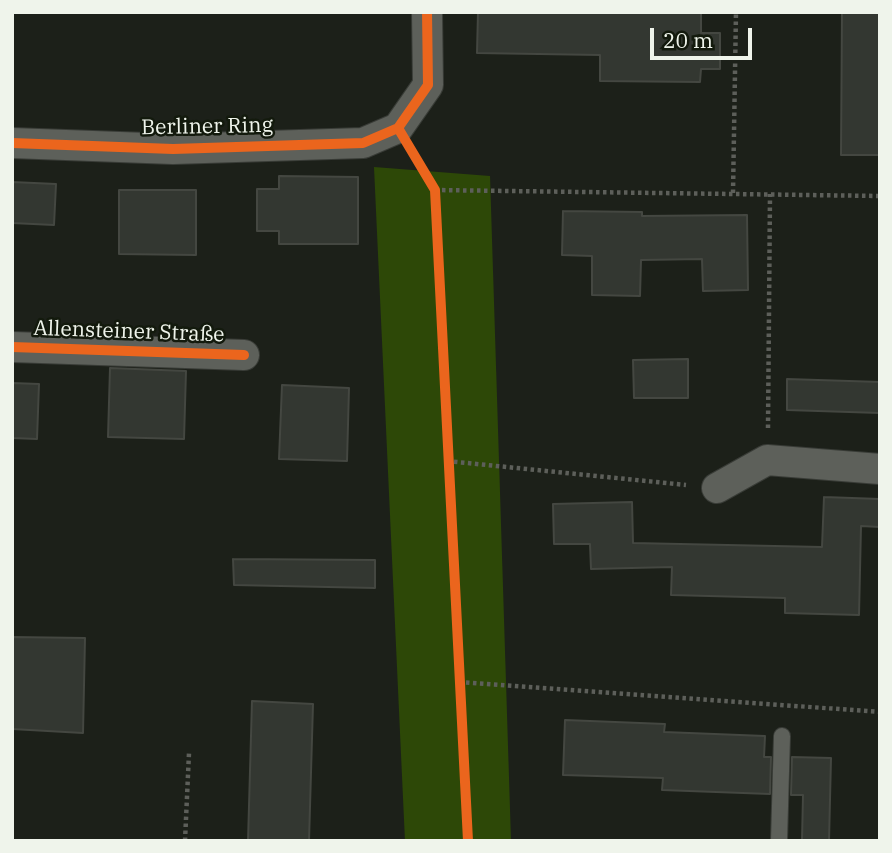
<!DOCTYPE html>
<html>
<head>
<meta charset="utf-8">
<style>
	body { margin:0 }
	#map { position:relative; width:892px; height:853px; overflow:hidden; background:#1c2019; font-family:"IBM Plex Serif",serif }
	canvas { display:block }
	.frame { position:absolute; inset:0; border:14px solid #eff4eb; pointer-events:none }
	.scale { position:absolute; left:650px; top:28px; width:102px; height:32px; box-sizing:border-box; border:4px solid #eff4eb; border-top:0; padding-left:9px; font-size:21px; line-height:24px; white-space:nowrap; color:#eff4eb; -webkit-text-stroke:5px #131a0d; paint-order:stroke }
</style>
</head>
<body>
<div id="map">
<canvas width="892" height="853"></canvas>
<div class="frame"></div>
<div class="scale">20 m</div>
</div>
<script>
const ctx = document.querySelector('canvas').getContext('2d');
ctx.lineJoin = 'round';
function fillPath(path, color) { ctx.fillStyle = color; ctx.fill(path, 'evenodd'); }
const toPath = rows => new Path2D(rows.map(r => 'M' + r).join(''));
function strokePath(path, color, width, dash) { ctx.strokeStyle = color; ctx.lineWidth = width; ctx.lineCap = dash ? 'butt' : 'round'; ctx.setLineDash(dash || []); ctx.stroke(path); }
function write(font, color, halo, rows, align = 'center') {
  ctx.font = font + ' "IBM Plex Serif",serif'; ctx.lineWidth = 5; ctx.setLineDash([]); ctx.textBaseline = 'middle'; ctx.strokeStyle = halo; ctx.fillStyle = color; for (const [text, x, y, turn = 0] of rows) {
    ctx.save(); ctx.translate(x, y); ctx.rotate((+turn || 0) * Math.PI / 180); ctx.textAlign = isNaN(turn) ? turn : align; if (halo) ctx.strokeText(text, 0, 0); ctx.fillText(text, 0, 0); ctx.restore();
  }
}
fillPath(toPath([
	[374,167,490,176,511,841,405,841]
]), '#2d4807');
const building = toPath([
	[478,12,701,12,701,33,720,33,720,69,701,69,700,82,600,81,600,55,477,53,478,12],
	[842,12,880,12,880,155,841,155,842,12],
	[279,176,358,177,358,244,279,244,279,231,257,231,257,189,279,189,279,176],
	[12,182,56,184,54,225,12,223,12,182],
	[119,190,196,190,196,255,119,254,119,190],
	[563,211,642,212,642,216,747,215,748,290,703,291,702,259,641,260,640,296,592,295,592,256,562,255,563,211],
	[688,359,688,398,634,398,633,360,688,359],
	[110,368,186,371,184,439,108,437,110,368],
	[787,379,880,382,880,413,787,410,787,379],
	[12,383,39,384,37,439,12,438,12,383],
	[282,385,349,388,347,461,279,459,282,385],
	[824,497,880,499,880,527,861,526,859,615,785,613,785,598,671,595,672,567,591,569,590,544,554,544,553,504,632,502,633,543,822,547,824,497],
	[233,559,375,560,375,588,234,585,233,559],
	[12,637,85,638,83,733,12,729,12,637],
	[252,701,313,704,309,841,248,841,252,701],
	[565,720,665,724,664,732,765,736,764,757,771,757,770,794,662,790,663,778,563,775,565,720],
	[792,757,831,758,829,841,802,841,803,795,791,795,792,757]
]);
fillPath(building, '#333731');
strokePath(building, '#444741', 2);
const lane = toPath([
	[779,841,782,736]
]);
const street = toPath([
	[12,143,173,149,363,143,398,128,428,85,427,12],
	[12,347,244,355],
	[717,488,767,460,880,469]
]);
strokePath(lane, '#393c37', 18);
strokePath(street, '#393c37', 32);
strokePath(toPath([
	[435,190,880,196],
	[733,193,736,12],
	[768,428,770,194],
	[447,461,686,485],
	[459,682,880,712],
	[185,841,189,753]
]), '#5d5f5a', 4.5, [3.5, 3.5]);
strokePath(lane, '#5d605a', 16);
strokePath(street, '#5d605a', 30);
strokePath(toPath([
	[398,128,435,190,468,841],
	[398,128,428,85,427,12],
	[12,143,173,149,363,143,398,128],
	[12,347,244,355]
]), '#eb651d', 10);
write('21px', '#eff4eb', '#131a0d', [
	["Berliner Ring",207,127,-1],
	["Allensteiner Straße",129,332,2]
]);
</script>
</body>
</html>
